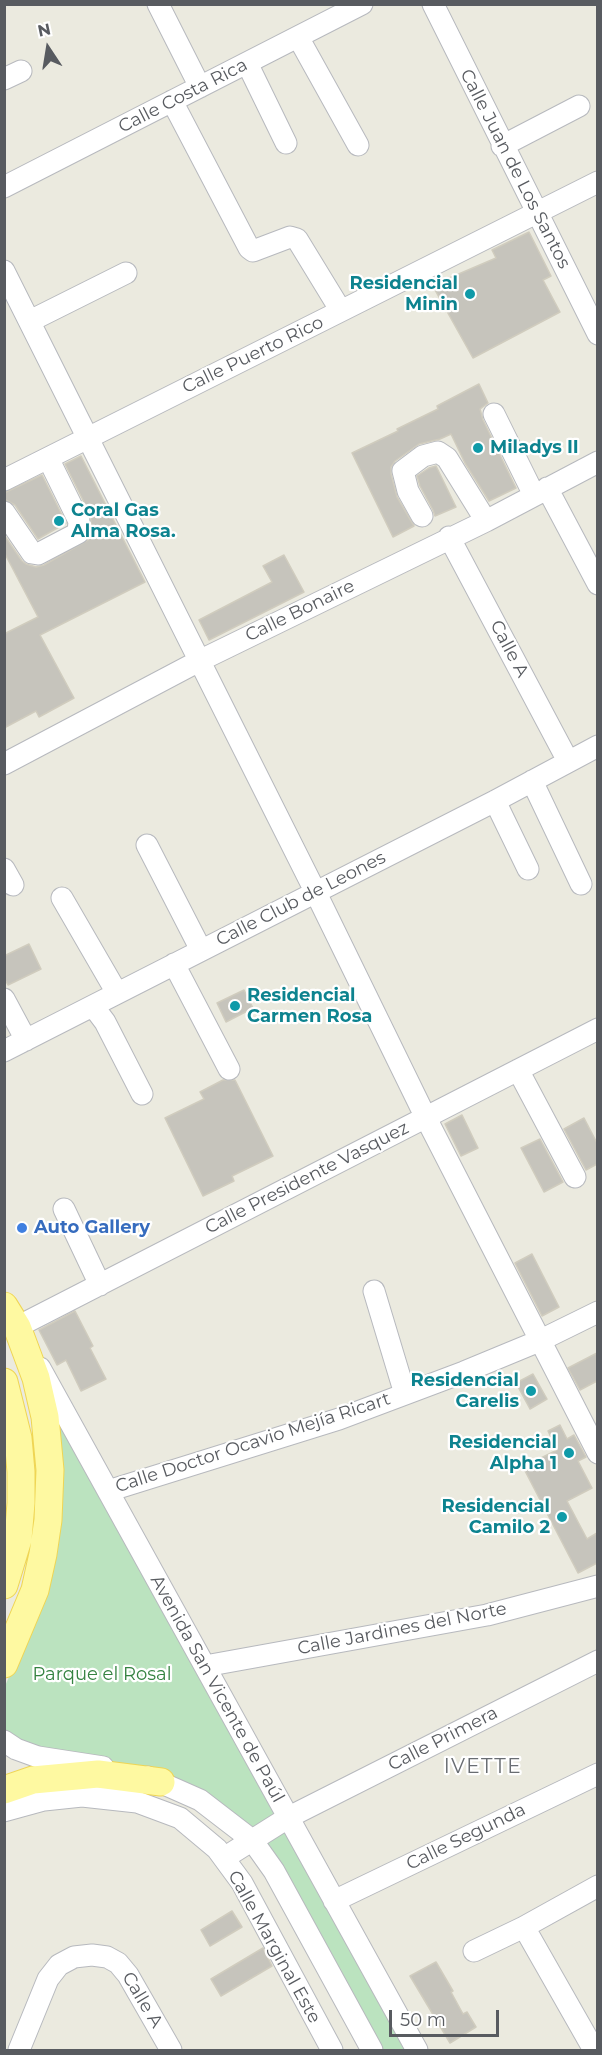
<!DOCTYPE html>
<html>
<head>
<meta charset="utf-8">
<style>
	body { margin:0 }
	#map { position:relative; width:602px; height:2055px; overflow:hidden; background:#ebeadf; font-family:Montserrat,sans-serif }
	canvas { display:block }
	.frame { position:absolute; inset:0; border:6px solid #585b60; pointer-events:none }
	.north { position:absolute; left:18px; top:18px; width:60px; height:60px; -webkit-text-stroke:4px #fff; paint-order:stroke; rotate:348deg; font-size:16px; font-weight:700; line-height:24px; text-align:center; color:#585b60 }
	.north::after { content:''; display:block; margin:auto; width:21px; height:27px; background:#585b60; clip-path:polygon(50% 0,100% 100%,50% 72%,0 100%) }
	.scale { position:absolute; left:389px; top:2010px; width:110px; height:27px; box-sizing:border-box; border:3px solid #585b60; border-top:0; padding-left:8px; font-size:18px; line-height:21px; white-space:nowrap; color:#585b60; -webkit-text-stroke:4px #fff; paint-order:stroke }
</style>
</head>
<body>
<div id="map">
<canvas width="602" height="2055"></canvas>
<div class="frame"></div>
<div class="north">N</div>
<div class="scale">50 m</div>
</div>
<script>
const ctx = document.querySelector('canvas').getContext('2d');
ctx.lineJoin = 'round';
function fillPath(path, color) { ctx.fillStyle = color; ctx.fill(path, 'evenodd'); }
const toPath = rows => new Path2D(rows.map(r => 'M' + r).join(''));
function strokePath(path, color, width, dash) { ctx.strokeStyle = color; ctx.lineWidth = width; ctx.lineCap = dash ? 'butt' : 'round'; ctx.setLineDash(dash || []); ctx.stroke(path); }
function write(font, color, halo, rows, align = 'center') {
  ctx.font = font + ' Montserrat,sans-serif'; ctx.lineWidth = 4.5; ctx.setLineDash([]); ctx.textBaseline = 'middle'; ctx.strokeStyle = halo; ctx.fillStyle = color; for (const [text, x, y, turn = 0] of rows) {
    ctx.save(); ctx.translate(x, y); ctx.rotate((+turn || 0) * Math.PI / 180); ctx.textAlign = isNaN(turn) ? turn : align; if (halo) ctx.strokeText(text, 0, 0); ctx.fillText(text, 0, 0); ctx.restore();
  }
}
fillPath(toPath([
	[58,1418,406,2050,378,2050,220,1806,5,1735,5,1686,25,1641]
]), '#bbe3bf');
const building = toPath([
	[529,232,551,276,543,280,560,312,473,358,435,290,449,282,447,279,496,258,492,250,529,232],
	[479,384,488,403,480,409,483,420,516,488,489,501,465,463,451,434,440,439,419,444,395,461,391,467,391,474,397,497,414,526,393,537,352,453,398,431,397,429,438,409,437,406,479,384],
	[81,456,145,582,40,635,74,698,39,717,36,711,4,728,4,634,38,617,4,552,4,535,22,561,26,564,36,567,44,565,88,540,91,534,91,516,65,464,81,456],
	[436,466,456,507,435,516,433,510,420,486,417,476,429,468,436,466],
	[42,475,66,523,38,539,15,505,4,499,4,493,42,475],
	[284,555,304,592,209,640,199,620,272,582,263,566,284,555],
	[29,944,41,969,8,985,4,978,4,956,29,944],
	[244,990,253,1008,226,1022,217,1003,244,990],
	[223,1080,235,1080,273,1156,232,1176,234,1181,203,1196,165,1118,204,1099,200,1092,223,1080],
	[462,1115,478,1148,461,1156,445,1124,462,1115],
	[584,1118,597,1143,597,1164,586,1170,564,1129,584,1118],
	[540,1139,563,1182,544,1192,521,1148,540,1139],
	[532,1254,559,1307,542,1316,515,1263,532,1254],
	[75,1311,93,1346,90,1348,106,1379,81,1391,66,1360,57,1365,39,1330,75,1311],
	[597,1353,597,1381,580,1390,568,1368,597,1353],
	[533,1374,547,1399,530,1409,516,1383,533,1374],
	[560,1425,567,1439,574,1435,586,1457,578,1461,592,1488,567,1501,587,1539,597,1533,597,1563,578,1573,523,1467,557,1450,548,1431,560,1425],
	[232,1911,242,1927,210,1946,201,1930,232,1911],
	[263,1948,272,1966,221,1996,211,1979,263,1948],
	[436,1962,453,1991,451,1992,463,2014,467,2012,476,2027,450,2043,410,1976,436,1962]
]);
fillPath(building, '#c6c4bc');
strokePath(building, '#d0ccbe', 1.5);
const minor = toPath([
	[158,4,200,87],
	[433,4,598,334],
	[298,37,358,145],
	[247,63,286,143],
	[4,79,21,71],
	[172,101,249,248,253,251,290,237,297,239,341,311],
	[502,146,579,106],
	[4,187,362,4],
	[4,271,315,891,426,1118,598,1453],
	[30,321,126,273],
	[494,414,534,495],
	[4,480,598,182],
	[547,488,598,584],
	[4,512,32,553,38,554,78,533,79,521,48,458],
	[422,516,408,491,403,471,423,456,438,452,447,458,486,521],
	[449,537,568,761],
	[4,764,199,661,486,521,598,462],
	[532,781,581,884],
	[495,801,528,869],
	[147,845,201,950],
	[4,869,13,885],
	[62,898,117,993],
	[174,964,229,1069],
	[4,999,26,1040],
	[93,1006,105,1022,142,1094],
	[4,1051,495,801,598,746],
	[518,1070,575,1177],
	[64,1209,100,1285],
	[374,1291,405,1394],
	[23,1339,17,1327,598,1029],
	[40,1368,417,2050],
	[108,1491,339,1419,464,1372,539,1341,598,1312],
	[205,1666,487,1615,598,1586],
	[4,1741,16,1749,38,1757,103,1767],
	[148,1777,200,1800,252,1840,274,1871,372,2050],
	[4,1811,44,1800,82,1796,137,1802,180,1818,217,1849,242,1883,332,2050],
	[224,1858,289,1817,598,1661],
	[334,1901,598,1774],
	[524,1927,594,2050],
	[474,1951,524,1927,598,1886],
	[19,2050,48,1979,59,1965,74,1957,92,1955,107,1957,118,1963,128,1975,171,2050]
]);
const major = toPath([
	[4,1306,17,1327,36,1378,45,1417,50,1470,48,1520,43,1554,35,1590,4,1664],
	[4,1382,18,1438,21,1472,21,1503,18,1539,4,1585],
	[4,1790,33,1780,98,1774,161,1782]
]);
strokePath(minor, '#b7b9be', 23);
strokePath(major, '#efd554', 29);
strokePath(minor, '#fff', 21);
strokePath(major, '#fef9a1', 27);
for (const [x, y, r, color] of [
	[470,294,6,"#0f9aa8"],
	[478,448,6,"#0f9aa8"],
	[59,521,6,"#0f9aa8"],
	[235,1006,6,"#0f9aa8"],
	[22,1228,6,"#3f7fe0"],
	[531,1391,6,"#0f9aa8"],
	[569,1453,6,"#0f9aa8"],
	[562,1517,6,"#0f9aa8"]
]) { const dot = new Path2D(); dot.arc(x, y, r, 0, 2 * Math.PI); ctx.fillStyle = color; ctx.fill(dot); strokePath(dot, '#fff', 2); }
write('18px', '#585b60', '#fff', [
	["Calle Costa Rica",183,96,-27],
	["Calle Juan de Los Santos",515,169,63],
	["Calle Puerto Rico",253,355,-26],
	["Calle Bonaire",300,611,-26],
	["Calle A",509,649,62],
	["Calle Club de Leones",301,899,-27],
	["Calle Presidente Vasquez",307,1178,-27],
	["Calle Doctor Ocavio Mejía Ricart",253,1443,-18],
	["Calle Jardines del Norte",402,1629,-11],
	["Avenida San Vicente de Paúl",217,1689,61],
	["Calle Primera",443,1739,-27],
	["Calle Segunda",466,1837,-26],
	["Calle Marginal Este",274,1947,61],
	["Calle A",142,2000,59]
]);
write('bold 18px', '#0d838f', '#fff', [
	["Residencial",458,284],
	["Minin",458,305],
	["Miladys II",490,448,"left"],
	["Coral Gas",71,511,"left"],
	["Alma Rosa.",71,532,"left"],
	["Residencial",247,996,"left"],
	["Carmen Rosa",247,1017,"left"],
	["Residencial",519,1381],
	["Carelis",519,1402],
	["Residencial",557,1443],
	["Alpha 1",557,1464],
	["Residencial",550,1507],
	["Camilo 2",550,1528]
], 'right');
write('bold 18px', '#366cbe', '#fff', [
	["Auto Gallery",34,1228]
], 'left');
write('18px', '#358341', '#fff', [
	["Parque el Rosal",102,1675]
]);
ctx.letterSpacing = '1.5px';
write('20px', '#696d72', '#fff', [
	["IVETTE",483,1767]
]);
ctx.letterSpacing = '0px';
</script>
</body>
</html>
